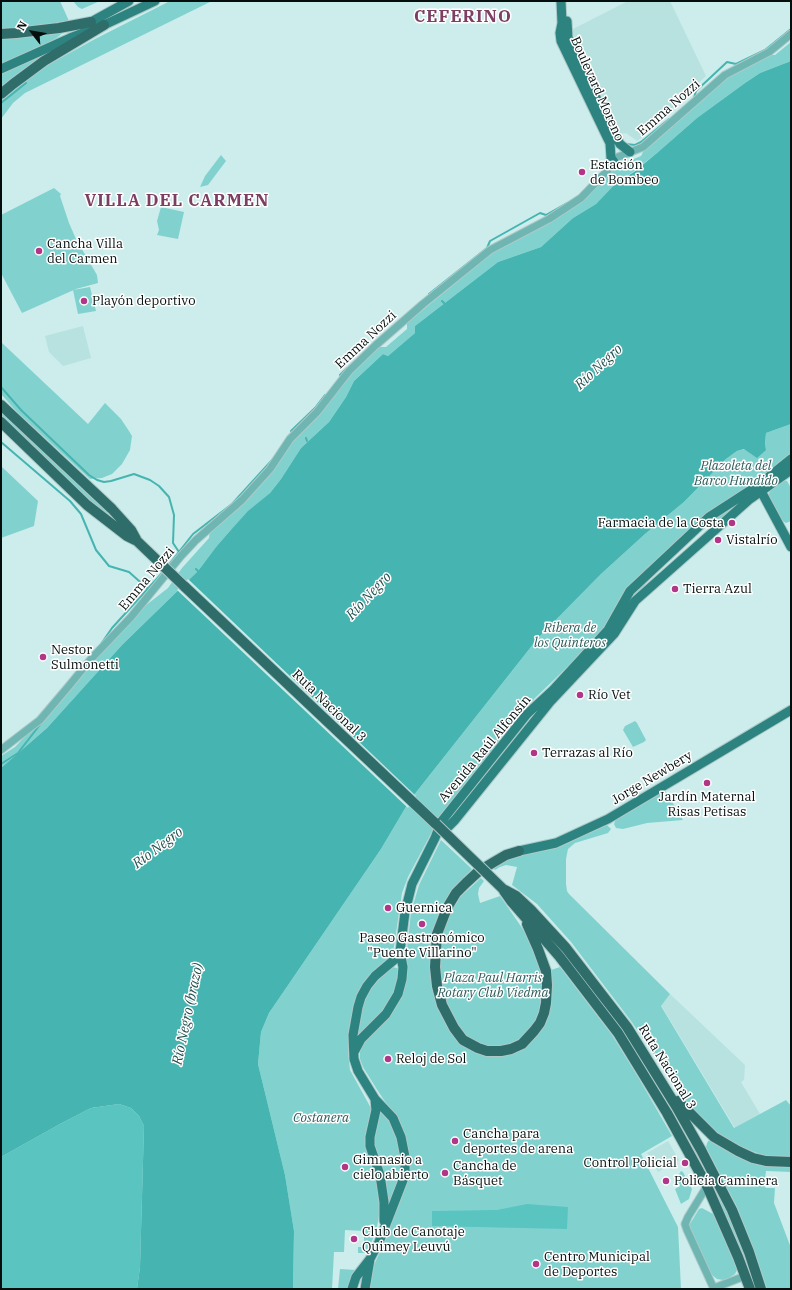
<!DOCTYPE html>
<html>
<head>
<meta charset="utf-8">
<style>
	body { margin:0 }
	#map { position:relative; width:792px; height:1290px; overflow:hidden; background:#ccedeb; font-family:"IBM Plex Serif",serif }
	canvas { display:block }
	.frame { position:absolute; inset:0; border:2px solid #040e0d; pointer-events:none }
	.north { position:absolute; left:12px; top:12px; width:40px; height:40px; -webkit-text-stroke:3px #fff; paint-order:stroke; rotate:301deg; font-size:11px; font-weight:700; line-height:16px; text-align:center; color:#040e0d }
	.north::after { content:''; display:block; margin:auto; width:14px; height:18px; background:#040e0d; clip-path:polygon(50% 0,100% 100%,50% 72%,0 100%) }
</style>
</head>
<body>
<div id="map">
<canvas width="792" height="1290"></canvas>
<div class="frame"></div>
<div class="north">N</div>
</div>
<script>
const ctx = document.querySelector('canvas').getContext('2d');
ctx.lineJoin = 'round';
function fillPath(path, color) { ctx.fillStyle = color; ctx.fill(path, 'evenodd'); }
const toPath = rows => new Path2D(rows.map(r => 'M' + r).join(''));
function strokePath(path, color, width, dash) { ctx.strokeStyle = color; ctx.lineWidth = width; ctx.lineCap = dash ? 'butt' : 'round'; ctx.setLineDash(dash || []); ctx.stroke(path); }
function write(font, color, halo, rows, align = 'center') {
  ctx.font = font + ' "IBM Plex Serif",serif'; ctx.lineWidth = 3; ctx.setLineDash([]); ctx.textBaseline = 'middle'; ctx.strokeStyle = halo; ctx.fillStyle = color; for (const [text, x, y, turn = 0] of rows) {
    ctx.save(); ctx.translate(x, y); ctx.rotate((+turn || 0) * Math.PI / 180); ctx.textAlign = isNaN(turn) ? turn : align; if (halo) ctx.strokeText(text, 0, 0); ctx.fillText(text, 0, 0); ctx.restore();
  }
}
fillPath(toPath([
	[628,1,670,1,706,76,684,97,657,126,637,141,626,133,621,134,609,119,609,111,571,30],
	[83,326,91,358,63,366,49,352,45,336],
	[670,994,745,1065,744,1080,741,1082,760,1114,735,1128,661,1005],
	[668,1141,679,1160,658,1172,647,1153]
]), '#b8e2df');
fillPath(toPath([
	[1,1,60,1,69,21,23,28,1,29],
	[73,1,100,1,82,9,78,7],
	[170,1,212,1,25,93,13,103,1,119,1,99,28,76,95,39],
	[65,31,54,40,1,65,1,38],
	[791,42,791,61,760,73,745,83,697,118,657,153,633,172,616,183,596,204,573,218,541,247,498,262,415,326,415,333,388,356,383,354,354,381,346,397,329,422,301,448,281,479,270,493,249,511,229,532,216,547,198,571,122,645,47,728,1,768,1,756,15,747,68,691,131,617,168,588,182,568,209,538,210,530,239,508,273,471,295,438,351,373,379,347,386,347,407,329,407,323,492,253,552,221,611,169,619,169,624,163,641,156,645,148,670,128,728,77,771,55,775,55],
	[52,50,1,91,1,73],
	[221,155,226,161,208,185,200,187,205,176],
	[54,188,61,194,60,196,69,223,76,239,97,275,98,283,76,289,22,313,1,273,1,215],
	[161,207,184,212,178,239,157,235,159,230,157,221],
	[90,287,96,311,78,314,73,290],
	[1,342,88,424,105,403,121,419,129,431,132,436,130,450,122,464,112,474,102,478,90,479,17,412,1,394],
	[1,410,112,516,110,518,106,516,1,416],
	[791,424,791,455,628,588,606,628,585,650,535,698,521,715,436,824,408,877,402,893,393,953,390,958,373,974,350,1035,348,1052,350,1070,372,1110,371,1120,380,1209,376,1233,366,1253,358,1253,358,1247,364,1247,364,1231,345,1230,344,1252,334,1252,332,1289,293,1289,294,1231,285,1175,258,1064,261,1032,269,1013,381,849,410,800,538,638,601,574,645,534,684,502,726,459,737,451,745,449,766,450,765,443,766,433],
	[1,466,38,501,34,526,1,538],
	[783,480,787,481,791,488,791,521,786,523,781,520,769,497,769,494,770,490],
	[748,496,748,497,639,595,635,596,634,595,634,591,643,583,646,586,713,525,711,519],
	[635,721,637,723,646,740,644,742,633,747,623,730,625,726],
	[665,790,683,820,647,823,623,829,616,828,614,824,616,819],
	[604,825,607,825,611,829,608,833,575,843,568,849,566,859,566,884,567,891,569,894,670,994,661,1006,734,1128,786,1100,791,1106,791,1157,765,1156,739,1146,724,1138,700,1118,687,1102,631,1021,571,942,537,904,512,885,517,867,506,865,500,867,495,870,493,868,507,859],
	[441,840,472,869,453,891,443,905,437,919,433,933,443,1017,445,1022,455,1037,476,1052,533,1039,551,970,560,967,612,1035,638,1077,672,1136,641,1154,678,1227,681,1289,368,1289,373,1267,389,1233,394,1214,405,1184,394,1115,376,1088,363,1067,360,1059,360,1052,362,1045,378,1026,405,972,407,949,411,912,419,885],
	[481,878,484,881,479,888,478,894,480,903,500,896,518,922,528,937,542,972,543,995,537,1022,520,1041,500,1047,485,1047,465,1036,449,1015,441,983,439,964,441,939,447,919,452,909,459,898],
	[526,911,563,951,624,1030,672,1109,698,1153,728,1213,745,1254,757,1289,755,1289,743,1254,717,1195,671,1109],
	[392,967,397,968,399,971,397,988,387,1008,357,1037,357,1030,364,999,375,980],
	[380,1113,383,1113,390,1121,398,1138,402,1157,402,1172,390,1203,388,1203,373,1146,379,1115],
	[709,1140,712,1140,791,1166,791,1172,766,1171,764,1186,766,1188,775,1188,774,1203,791,1248,791,1289,767,1289,753,1247,737,1207,706,1147,707,1143],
	[681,1171,683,1172,692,1189,689,1199,681,1204,675,1189,680,1186,676,1179],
	[702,1208,715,1215,737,1266,737,1270,735,1274,729,1278,723,1280,717,1279,712,1275,689,1229,689,1225,693,1219,699,1209],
	[340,1269,356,1270,353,1275,349,1289,338,1289]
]), '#81d2cf');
fillPath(toPath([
	[119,1104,131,1108,139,1116,144,1126,140,1267,137,1289,1,1289,1,1157,60,1124,91,1108],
	[527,1204,568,1207,567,1229,432,1226,432,1211,497,1210]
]), '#59c4c0');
fillPath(toPath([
	[791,61,791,424,766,433,765,443,766,450,757,458,744,449,737,451,726,459,684,502,645,534,601,574,538,638,410,800,381,849,269,1013,261,1032,258,1064,285,1175,294,1231,293,1289,137,1289,140,1267,144,1126,139,1116,131,1108,119,1104,91,1108,60,1124,1,1157,1,768,47,728,122,645,198,571,216,547,229,532,248,511,270,493,281,479,301,448,329,422,346,397,354,381,383,354,388,356,415,333,415,326,498,262,541,247,573,218,596,204,616,183,634,172,657,153,697,118,745,83,760,73]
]), '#46b4b0');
fillPath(toPath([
	[188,579,416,796,408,808,177,590]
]), '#ccedeb');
strokePath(toPath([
	[694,98,696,91,727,62,736,64,765,50,791,29],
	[1,103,26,83],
	[626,144,635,145,641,142,669,119],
	[605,168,607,159],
	[618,179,619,181],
	[429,294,487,248,490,241,540,213,546,215,567,203],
	[442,301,444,303],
	[340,375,347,368],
	[1,387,21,410,89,475,97,480,104,482,111,481,134,474,150,480,159,486,169,497,174,515,173,543,179,552],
	[291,431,315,408,325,395],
	[306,438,307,441],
	[1,442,70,501,81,514,96,550,109,566,129,572,148,589],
	[167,567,193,534,232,504,273,459],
	[196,569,198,571],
	[101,644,112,628,163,572],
	[1,764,18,753,42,722]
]), '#46b4b0', 2);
const minor = toPath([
	[1,750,40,720,68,687,91,659,131,617,181,556,196,540,242,500,270,469,290,439,317,412,349,371,376,345,423,304,490,250,549,219,581,198,608,170,618,157,643,147,725,75,769,52,791,34],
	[707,1186,688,1217,685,1224,687,1230,714,1289],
	[714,1288,745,1276]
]);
const major = toPath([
	[561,1,562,23,560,33,561,41,607,137,610,143,611,158,614,162],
	[567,21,568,38,606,119,620,144,630,152],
	[85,26,91,22,129,1],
	[1,69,70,38,104,25,155,1],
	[760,486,761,491,791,547],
	[438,833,446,829,455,820,550,702,614,634,635,601,750,499,791,470],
	[519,851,556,843,608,819,791,710],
	[354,1052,361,1039,386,1014,398,994,402,979,403,967,400,952,405,912,412,884,435,838,441,822,527,714,553,690,608,630,630,591,709,517,760,484,791,459],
	[375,1099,376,1110,370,1137,370,1146,380,1175,384,1202,384,1221],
	[352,1289,356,1277,370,1259,379,1242,405,1175,405,1157,401,1137,393,1118,375,1099,358,1071,354,1059,353,1035,358,1007,361,997,367,986,375,976,394,960,400,952],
	[365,1289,370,1259]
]);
const highway = toPath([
	[1,34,16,33,59,28,91,22],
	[1,94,13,84,44,61,104,25],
	[1,405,112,509,131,530,137,541],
	[1,422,87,505,127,536,137,541],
	[184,586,436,824],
	[519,851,506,855,494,862,479,871,466,883,456,893,447,908,437,934,435,967,437,986,442,1005,454,1028,463,1040,478,1048,487,1051,501,1051,511,1049,522,1044,534,1031,540,1023,544,1013,546,1003,547,985,546,971,538,949,527,924],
	[503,889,516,896,531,910,566,948,627,1027,676,1106,701,1150,732,1210,749,1252,761,1289],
	[504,891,511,901,559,956,618,1033,667,1113,707,1186,738,1257,750,1289],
	[678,1101,714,1137,738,1151,753,1158,766,1161,791,1162]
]);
strokePath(minor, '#acc9c7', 9);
strokePath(major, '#acc9c7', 11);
strokePath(highway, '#acc9c7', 12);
strokePath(minor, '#6fb6b3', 7);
strokePath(major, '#2c8380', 9);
strokePath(highway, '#2f6d6b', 10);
const highwayBridge = toPath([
	[137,541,184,586],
	[436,824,503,889]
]);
strokePath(highwayBridge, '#acc9c7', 12, []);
strokePath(highwayBridge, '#2f6d6b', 10);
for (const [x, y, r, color] of [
	[582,172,4,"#b23687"],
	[39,251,4,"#b23687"],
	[84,301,4,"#b23687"],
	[732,523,4,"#b23687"],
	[718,540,4,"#b23687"],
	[675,589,4,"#b23687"],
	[43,657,4,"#b23687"],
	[580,695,4,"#b23687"],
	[534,753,4,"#b23687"],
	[707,783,4,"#b23687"],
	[388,908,4,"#b23687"],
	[422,924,4,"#b23687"],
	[388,1059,4,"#b23687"],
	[455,1141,4,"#b23687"],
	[685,1163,4,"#b23687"],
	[345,1167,4,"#b23687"],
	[445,1173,4,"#b23687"],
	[666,1181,4,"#b23687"],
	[354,1239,4,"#b23687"],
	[536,1264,4,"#b23687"]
]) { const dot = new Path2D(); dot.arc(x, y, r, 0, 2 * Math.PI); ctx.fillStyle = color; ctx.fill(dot); strokePath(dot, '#fff', 1.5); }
write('13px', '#040e0d', '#fff', [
	["Boulevard Moreno",597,89,66],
	["Emma Nozzi",669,108,-41],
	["Emma Nozzi",366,340,-43],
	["Emma Nozzi",147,579,-50],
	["Ruta Nacional 3",329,706,44],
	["Avenida Raúl Alfonsín",485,749,-50],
	["Jorge Newbery",652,778,-31],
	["Ruta Nacional 3",667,1067,58]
]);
write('13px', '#040e0d', '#fff', [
	["Estación",590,165],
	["de Bombeo",590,180],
	["Cancha Villa",47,244],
	["del Carmen",47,259],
	["Playón deportivo",92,301],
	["Farmacia de la Costa",724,523,"right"],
	["Vistalrío",726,540],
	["Tierra Azul",683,589],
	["Nestor",51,650],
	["Sulmonetti",51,665],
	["Río Vet",588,695],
	["Terrazas al Río",542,753],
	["Jardín Maternal",707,797,"center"],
	["Risas Petisas",707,812,"center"],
	["Guernica",396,908],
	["Paseo Gastronómico",422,938,"center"],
	["\"Puente Villarino\"",422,953,"center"],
	["Reloj de Sol",396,1059],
	["Cancha para",463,1134],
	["deportes de arena",463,1149],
	["Gimnasio a",353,1160],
	["cielo abierto",353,1175],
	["Control Policial",677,1163,"right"],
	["Cancha de",453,1166],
	["Básquet",453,1181],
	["Policía Caminera",674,1181],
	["Club de Canotaje",362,1232],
	["Quimey Leuvú",362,1247],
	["Centro Municipal",544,1257],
	["de Deportes",544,1272]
], 'left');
write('italic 13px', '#2c5b59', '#fff', [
	["Plazoleta del",736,466],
	["Barco Hundido",736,481],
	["Ribera de",570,628],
	["los Quinteros",570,643],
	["Plaza Paul Harris",493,978],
	["Rotary Club Viedma",493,993],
	["Costanera",321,1118]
]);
write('italic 14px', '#21504f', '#fff', [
	["Río Negro",599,367,-43],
	["Río Negro",369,596,-47],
	["Río Negro",158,848,-37],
	["Río Negro (brazo)",188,1014,-78]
]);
ctx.letterSpacing = '1px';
write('bold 17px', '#7d3e64', '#fff', [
	["CEFERINO",463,17],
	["VILLA DEL CARMEN",177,201]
]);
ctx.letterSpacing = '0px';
</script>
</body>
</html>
